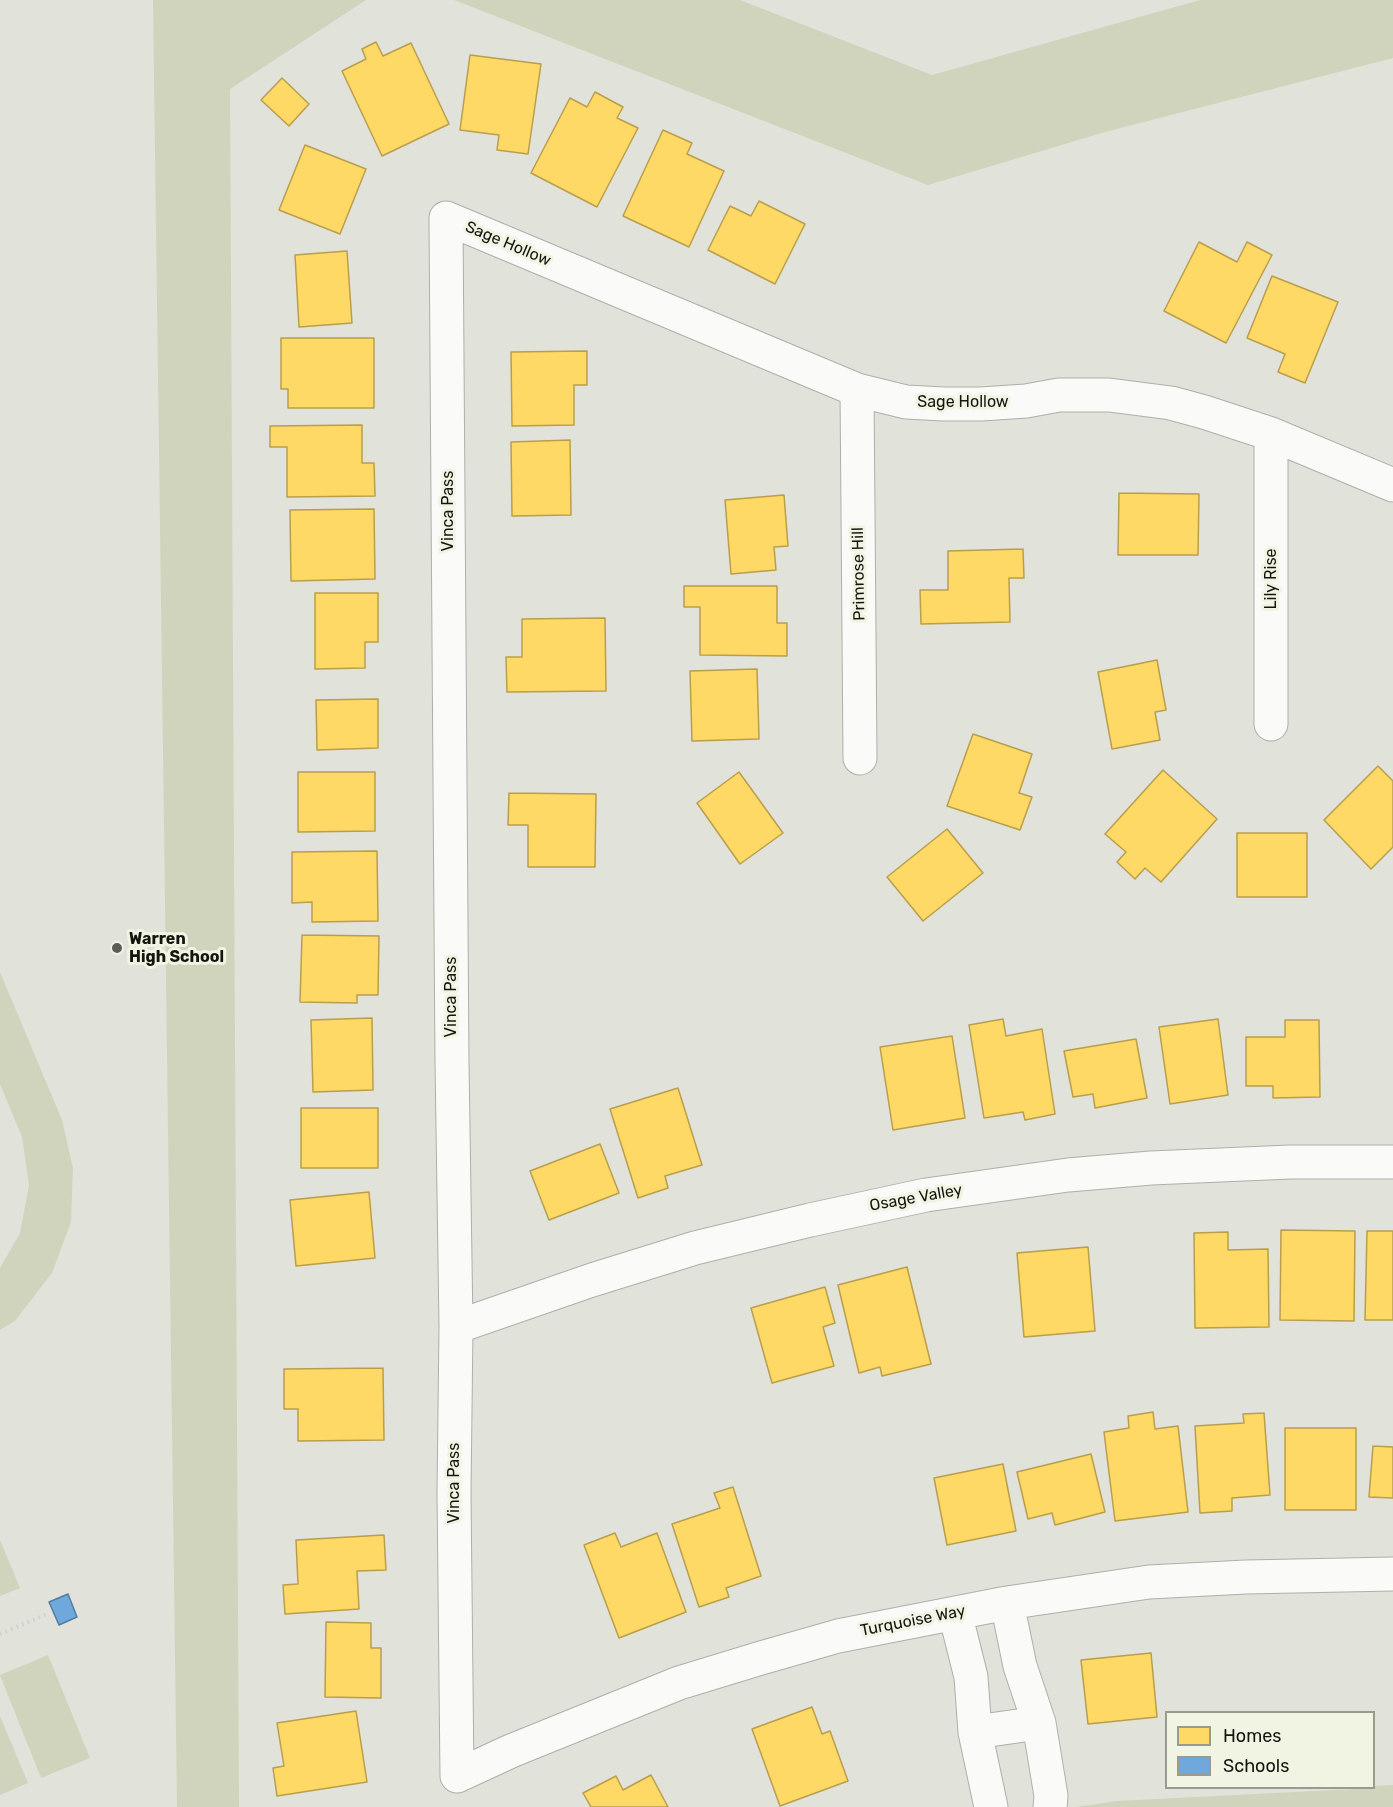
<!DOCTYPE html>
<html>
<head>
<meta charset="utf-8">
<style>
	body { margin:0 }
	#map { position:relative; width:1393px; height:1807px; overflow:hidden; background:#e1e2da; font-family:Rubik,sans-serif }
	canvas { display:block }
	.legend { position:absolute; left:1165px; top:1711px; width:210px; height:78px; box-sizing:border-box; background:#f2f4e3; border:2px solid #9a9b8f; margin:0; padding:8px 10px; list-style:none; font-size:18px; color:#151510 }
	.legend li { display:flex; align-items:center; gap:12px; height:30px }
	.legend b { width:30px; border:2px solid #9a9b8f }
</style>
</head>
<body>
<div id="map">
<canvas width="1393" height="1807"></canvas>
<ul class="legend">
<li><b style="height:16px;background:#ffd966"></b>Homes</li>
<li><b style="height:16px;background:#6fa8dc"></b>Schools</li>
</ul>
</div>
<script>
const ctx = document.querySelector('canvas').getContext('2d');
ctx.lineJoin = 'round';
function fillPath(path, color) { ctx.fillStyle = color; ctx.fill(path, 'evenodd'); }
const toPath = rows => new Path2D(rows.map(r => 'M' + r).join(''));
function strokePath(path, color, width, dash) { ctx.strokeStyle = color; ctx.lineWidth = width; ctx.lineCap = dash ? 'butt' : 'round'; ctx.setLineDash(dash || []); ctx.stroke(path); }
function write(font, color, halo, rows, align = 'center') {
  ctx.font = font + ' Rubik,sans-serif'; ctx.lineWidth = 6; ctx.setLineDash([]); ctx.textBaseline = 'middle'; ctx.strokeStyle = halo; ctx.fillStyle = color; for (const [text, x, y, turn = 0] of rows) {
    ctx.save(); ctx.translate(x, y); ctx.rotate((+turn || 0) * Math.PI / 180); ctx.textAlign = isNaN(turn) ? turn : align; if (halo) ctx.strokeText(text, 0, 0); ctx.fillText(text, 0, 0); ctx.restore();
  }
}
fillPath(toPath([
	[153,0,366,0,230,89,239,1807,177,1807],
	[454,0,740,0,932,75,1200,0,1393,0,1393,58,1105,132,928,185],
	[0,972,62,1120,73,1168,71,1222,52,1273,15,1321,0,1330,0,1268,20,1233,29,1185,22,1137,0,1084],
	[0,1540,20,1588,0,1596],
	[48,1655,90,1758,41,1778,0,1675],
	[0,1716,28,1783,0,1795],
	[1393,1785,1393,1807,1076,1807,1117,1801,1374,1788,1374,1786]
]), '#d1d4bc');
const homes = toPath([
	[376,42,383,56,411,43,449,124,382,156,342,71,366,59,362,49,376,42],
	[470,55,541,64,528,154,497,150,499,135,460,130,470,55],
	[282,78,309,104,289,126,261,100,282,78],
	[595,92,623,107,617,118,638,128,597,207,531,173,570,98,587,107,595,92],
	[663,130,692,143,687,154,724,171,689,247,623,216,663,130],
	[305,145,366,169,340,234,279,210,305,145],
	[759,201,805,224,775,284,708,250,730,206,751,216,759,201],
	[1199,242,1237,262,1247,242,1272,255,1226,343,1164,311,1199,242],
	[347,251,352,323,299,327,295,255,347,251],
	[1272,276,1338,302,1305,383,1278,372,1285,354,1247,338,1272,276],
	[281,338,374,338,374,408,288,408,288,389,281,389,281,338],
	[587,351,587,385,574,385,574,425,512,426,511,352,587,351],
	[362,425,362,463,374,463,375,496,287,497,287,447,270,447,270,426,362,425],
	[570,440,571,515,512,516,511,442,570,440],
	[1119,493,1199,494,1198,555,1118,555,1119,493],
	[784,495,788,546,774,547,776,570,731,574,725,500,784,495],
	[374,509,375,579,291,581,290,510,374,509],
	[1023,549,1024,578,1009,578,1010,622,921,624,920,590,948,590,948,551,1023,549],
	[684,586,777,586,777,623,787,623,787,656,700,655,700,607,684,607,684,586],
	[315,593,378,593,378,642,365,642,365,668,315,669,315,593],
	[605,618,606,691,507,692,506,657,522,657,522,619,605,618],
	[1157,660,1166,710,1155,712,1160,740,1112,749,1098,672,1157,660],
	[757,669,759,739,692,741,690,671,757,669],
	[378,699,378,748,317,750,316,700,378,699],
	[973,734,1032,754,1019,793,1032,797,1020,830,947,806,973,734],
	[1378,766,1393,781,1393,847,1371,869,1324,820,1378,766],
	[1163,770,1217,819,1161,882,1145,868,1135,879,1117,862,1126,852,1105,834,1163,770],
	[298,772,375,772,375,831,298,832,298,772],
	[739,772,783,833,740,864,697,803,739,772],
	[509,793,596,794,595,867,528,867,528,825,508,825,509,793],
	[947,829,983,873,923,921,887,877,947,829],
	[1237,833,1307,833,1307,897,1237,897,1237,833],
	[377,851,378,921,312,922,312,902,292,903,292,852,377,851],
	[302,935,379,936,378,995,357,995,357,1003,300,1002,302,935],
	[372,1018,373,1090,313,1092,311,1020,372,1018],
	[1003,1019,1006,1036,1042,1029,1055,1114,1025,1120,1023,1112,984,1118,969,1025,1003,1019],
	[1218,1019,1228,1095,1170,1104,1159,1027,1218,1019],
	[1285,1020,1319,1020,1320,1097,1273,1098,1273,1086,1246,1086,1246,1037,1285,1037,1285,1020],
	[952,1036,965,1118,893,1130,880,1047,952,1036],
	[1136,1039,1147,1098,1095,1108,1093,1094,1073,1097,1064,1051,1136,1039],
	[678,1088,702,1165,665,1176,668,1188,638,1198,610,1109,678,1088],
	[301,1108,378,1108,378,1168,301,1168,301,1108],
	[600,1144,619,1193,549,1220,530,1171,600,1144],
	[369,1192,375,1258,296,1266,290,1200,369,1192],
	[1281,1230,1355,1231,1354,1321,1280,1320,1281,1230],
	[1367,1231,1393,1231,1393,1320,1365,1320,1367,1231],
	[1228,1232,1228,1250,1268,1249,1269,1327,1195,1328,1194,1233,1228,1232],
	[1088,1247,1095,1331,1024,1337,1017,1253,1088,1247],
	[907,1267,931,1364,882,1376,880,1367,859,1373,838,1285,907,1267],
	[825,1287,835,1323,823,1327,834,1366,772,1383,751,1308,825,1287],
	[383,1368,384,1440,298,1441,298,1409,284,1409,284,1369,383,1368],
	[1153,1412,1155,1429,1178,1426,1188,1512,1115,1521,1104,1432,1129,1428,1128,1416,1153,1412],
	[1264,1413,1270,1495,1232,1498,1232,1511,1200,1513,1195,1426,1244,1423,1243,1414,1264,1413],
	[1285,1428,1356,1428,1356,1510,1285,1510,1285,1428],
	[1373,1446,1393,1447,1393,1498,1369,1497,1373,1446],
	[1091,1454,1105,1512,1055,1525,1052,1513,1028,1519,1017,1472,1091,1454],
	[1003,1464,1016,1531,947,1545,934,1478,1003,1464],
	[733,1487,761,1576,726,1588,729,1597,699,1607,672,1524,720,1508,714,1493,733,1487],
	[615,1533,621,1547,657,1533,686,1612,619,1638,584,1545,615,1533],
	[384,1535,386,1570,357,1571,359,1609,285,1614,283,1585,298,1584,296,1540,384,1535],
	[326,1622,371,1623,371,1648,381,1648,381,1698,325,1697,326,1622],
	[1151,1653,1157,1717,1088,1724,1081,1660,1151,1653],
	[812,1707,822,1734,830,1731,848,1781,780,1806,752,1729,812,1707],
	[356,1711,367,1782,277,1796,273,1768,284,1766,277,1723,356,1711],
	[651,1775,668,1807,591,1807,583,1793,616,1776,623,1790,651,1775]
]);
fillPath(homes, '#ffd966');
strokePath(homes, '#b99e4c', 1.5);
const schools = toPath([
	[68,1594,77,1617,59,1625,49,1602,68,1594]
]);
fillPath(schools, '#6fa8dc');
strokePath(schools, '#547c9f', 1.5);
const minor = toPath([
	[857,390,860,758],
	[1271,434,1271,724],
	[1393,485,1271,434,1204,412,1171,403,1109,395,1059,395,1026,401,981,404,944,404,906,402,857,390,446,218,452,1062,456,1327,454,1493,457,1776,511,1751,679,1683,761,1658,838,1636,1007,1603,1149,1582,1246,1577,1393,1574],
	[456,1327,592,1280,695,1248,810,1220,926,1195,1068,1175,1151,1168,1290,1162,1393,1162],
	[1007,1603,1020,1666,1039,1723,1051,1796,1050,1807],
	[955,1613,971,1677,975,1732,991,1807],
	[975,1732,1039,1723]
]);
strokePath(minor, '#aeafa9', 35);
strokePath(toPath([
	[0,1634,47,1614]
]), '#cfcfcc', 4, [1.5, 4.5]);
strokePath(minor, '#fafbf9', 33);
for (const [x, y, r, color] of [
	[117,948,6,"#5c5d57"]
]) { const dot = new Path2D(); dot.arc(x, y, r, 0, 2 * Math.PI); ctx.fillStyle = color; ctx.fill(dot); strokePath(dot, '#f2f4e3', 2); }
write('16px', '#151510', '#f2f4e3', [
	["Sage Hollow",508,244,23],
	["Sage Hollow",963,402],
	["Vinca Pass",448,511,-90],
	["Primrose Hill",859,574,-91],
	["Lily Rise",1271,579,-90],
	["Vinca Pass",451,997,-90],
	["Osage Valley",916,1198,-10],
	["Vinca Pass",454,1483,-90],
	["Turquoise Way",913,1621,-11]
]);
write('bold 16px', '#151510', '#f2f4e3', [
	["Warren",129,939],
	["High School",129,957]
], 'left');
</script>
</body>
</html>
